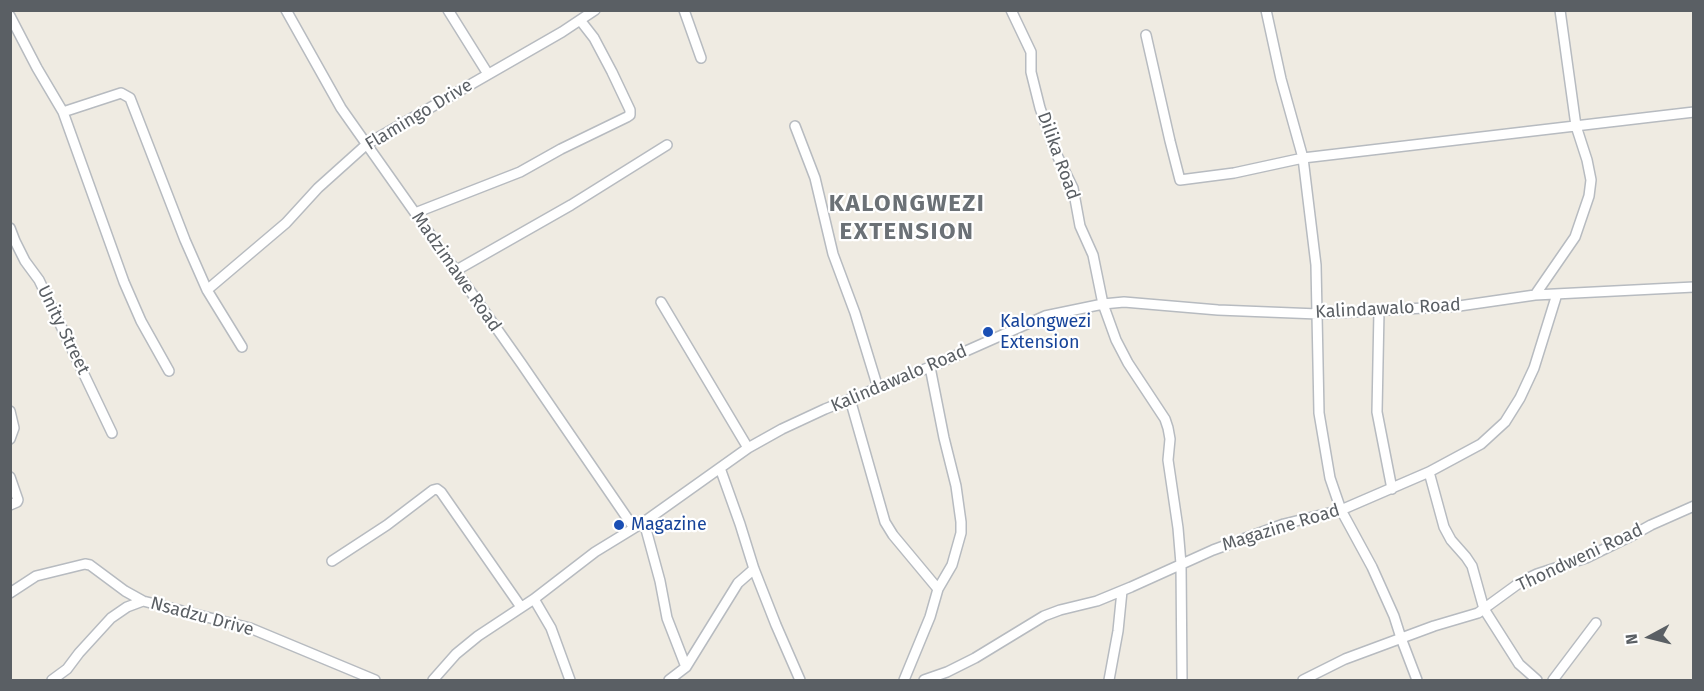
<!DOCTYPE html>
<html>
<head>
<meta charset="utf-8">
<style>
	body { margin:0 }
	#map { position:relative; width:1704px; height:691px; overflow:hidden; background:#efebe2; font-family:"Fira Sans",sans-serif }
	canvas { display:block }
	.frame { position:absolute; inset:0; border:12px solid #5a5f64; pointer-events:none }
	.north { position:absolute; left:1620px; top:607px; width:60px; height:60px; -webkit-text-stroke:4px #fff; paint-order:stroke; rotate:263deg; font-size:16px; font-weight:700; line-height:24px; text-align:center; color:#5a5f64 }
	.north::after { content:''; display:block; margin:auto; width:21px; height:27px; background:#5a5f64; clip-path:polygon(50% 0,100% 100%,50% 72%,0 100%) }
</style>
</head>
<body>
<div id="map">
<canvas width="1704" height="691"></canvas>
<div class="frame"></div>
<div class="north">N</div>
</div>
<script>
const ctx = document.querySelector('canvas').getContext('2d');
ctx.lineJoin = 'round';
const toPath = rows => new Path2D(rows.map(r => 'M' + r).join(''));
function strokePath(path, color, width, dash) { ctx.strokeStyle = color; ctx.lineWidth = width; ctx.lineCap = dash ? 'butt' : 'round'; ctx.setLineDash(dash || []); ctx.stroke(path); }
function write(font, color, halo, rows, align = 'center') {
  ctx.font = font + ' "Fira Sans",sans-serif'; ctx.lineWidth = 4.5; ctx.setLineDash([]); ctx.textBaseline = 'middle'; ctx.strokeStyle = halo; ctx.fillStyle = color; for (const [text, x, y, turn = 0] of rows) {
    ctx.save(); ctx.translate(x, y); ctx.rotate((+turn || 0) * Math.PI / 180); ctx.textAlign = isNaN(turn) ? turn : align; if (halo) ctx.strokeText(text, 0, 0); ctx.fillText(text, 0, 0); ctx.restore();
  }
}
const minor = toPath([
	[286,10,341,108,521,363,634,528],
	[448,10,488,74],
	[684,10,701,58],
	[1011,10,1031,52,1031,72,1040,108,1055,151,1073,188,1080,226,1093,255,1103,304,1116,340,1128,363,1165,419,1168,428,1170,439,1168,460,1178,528,1181,564,1182,680],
	[1266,10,1281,79,1303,158,1316,265,1319,413,1330,478,1341,510,1372,567,1394,616,1401,638,1417,680],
	[10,16,37,68,63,112,124,282,141,321,169,371],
	[1146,35,1170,141,1180,180,1234,173,1303,158,1694,112],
	[63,112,121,93,130,98,185,240,207,290,242,347],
	[795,126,815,178,833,254,855,313,878,388],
	[415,213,520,172,561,149,627,117,630,115,630,110,612,72,594,38,580,20],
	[10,228,15,241,25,261,39,280,112,433],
	[455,271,571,205,667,145],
	[207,290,286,223,318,188,367,144,562,32,595,10],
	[1535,295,1575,237,1589,196,1591,180,1587,160,1576,126,1560,10],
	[661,302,748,448],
	[1379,311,1377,412,1392,489],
	[850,399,885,522,893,535,938,589],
	[10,411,14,428,10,439],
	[720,468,740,524,754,569,776,625,800,680],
	[1429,472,1444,527,1451,540,1466,557,1472,566,1484,609,1519,664,1537,680],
	[10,477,18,500,17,502,10,505],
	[644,522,660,581,667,618,686,667],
	[332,561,387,525,433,490,437,489,441,492,521,607],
	[10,593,36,576,85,564,90,565,125,591,143,601,250,628,375,680],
	[534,599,551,628,570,680],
	[52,680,67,669,79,653,111,618,127,607,143,601],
	[433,680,456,654,478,636,534,599,595,552,644,522,748,448,782,429,825,409,930,367,1045,316,1103,304,1124,302,1218,310,1318,314,1459,306,1535,295,1694,287],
	[669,680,686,667,738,583,754,569],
	[904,680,930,617,938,589,952,565,961,533,961,522,956,486,944,438,930,367],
	[924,680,947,672,975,658,1044,616,1060,610,1097,601,1131,587,1213,550,1284,524,1341,510,1429,472,1481,444,1505,422,1520,398,1534,368,1557,294],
	[1109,680,1118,631,1122,591],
	[1303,680,1345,659,1434,626,1478,613,1522,581,1537,574,1586,558,1633,535,1651,525,1694,506],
	[1553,680,1596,623]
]);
strokePath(minor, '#b7bbc0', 12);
strokePath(minor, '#fff', 9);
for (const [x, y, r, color] of [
	[988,332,6,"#1a4fb4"],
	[619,525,6,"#1a4fb4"]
]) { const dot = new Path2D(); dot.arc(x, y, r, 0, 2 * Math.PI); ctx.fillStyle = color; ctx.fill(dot); strokePath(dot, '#fff', 2); }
write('18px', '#5a5f64', '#fff', [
	["Flamingo Drive",419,115,-31],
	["Dilika Road",1058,156,70],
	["Madzimawe Road",456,272,55],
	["Kalindawalo Road",1388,309,-3],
	["Unity Street",63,330,64],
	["Kalindawalo Road",899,379,-23],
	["Magazine Road",1281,528,-17],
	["Thondweni Road",1580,558,-25],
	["Nsadzu Drive",202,617,15]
]);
write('18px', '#164399', '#fff', [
	["Kalongwezi",1000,322],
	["Extension",1000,343],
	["Magazine",631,525]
], 'left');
ctx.letterSpacing = '1.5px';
write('bold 24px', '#6b7176', '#fff', [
	["KALONGWEZI",907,204],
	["EXTENSION",907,232]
]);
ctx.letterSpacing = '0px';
</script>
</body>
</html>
